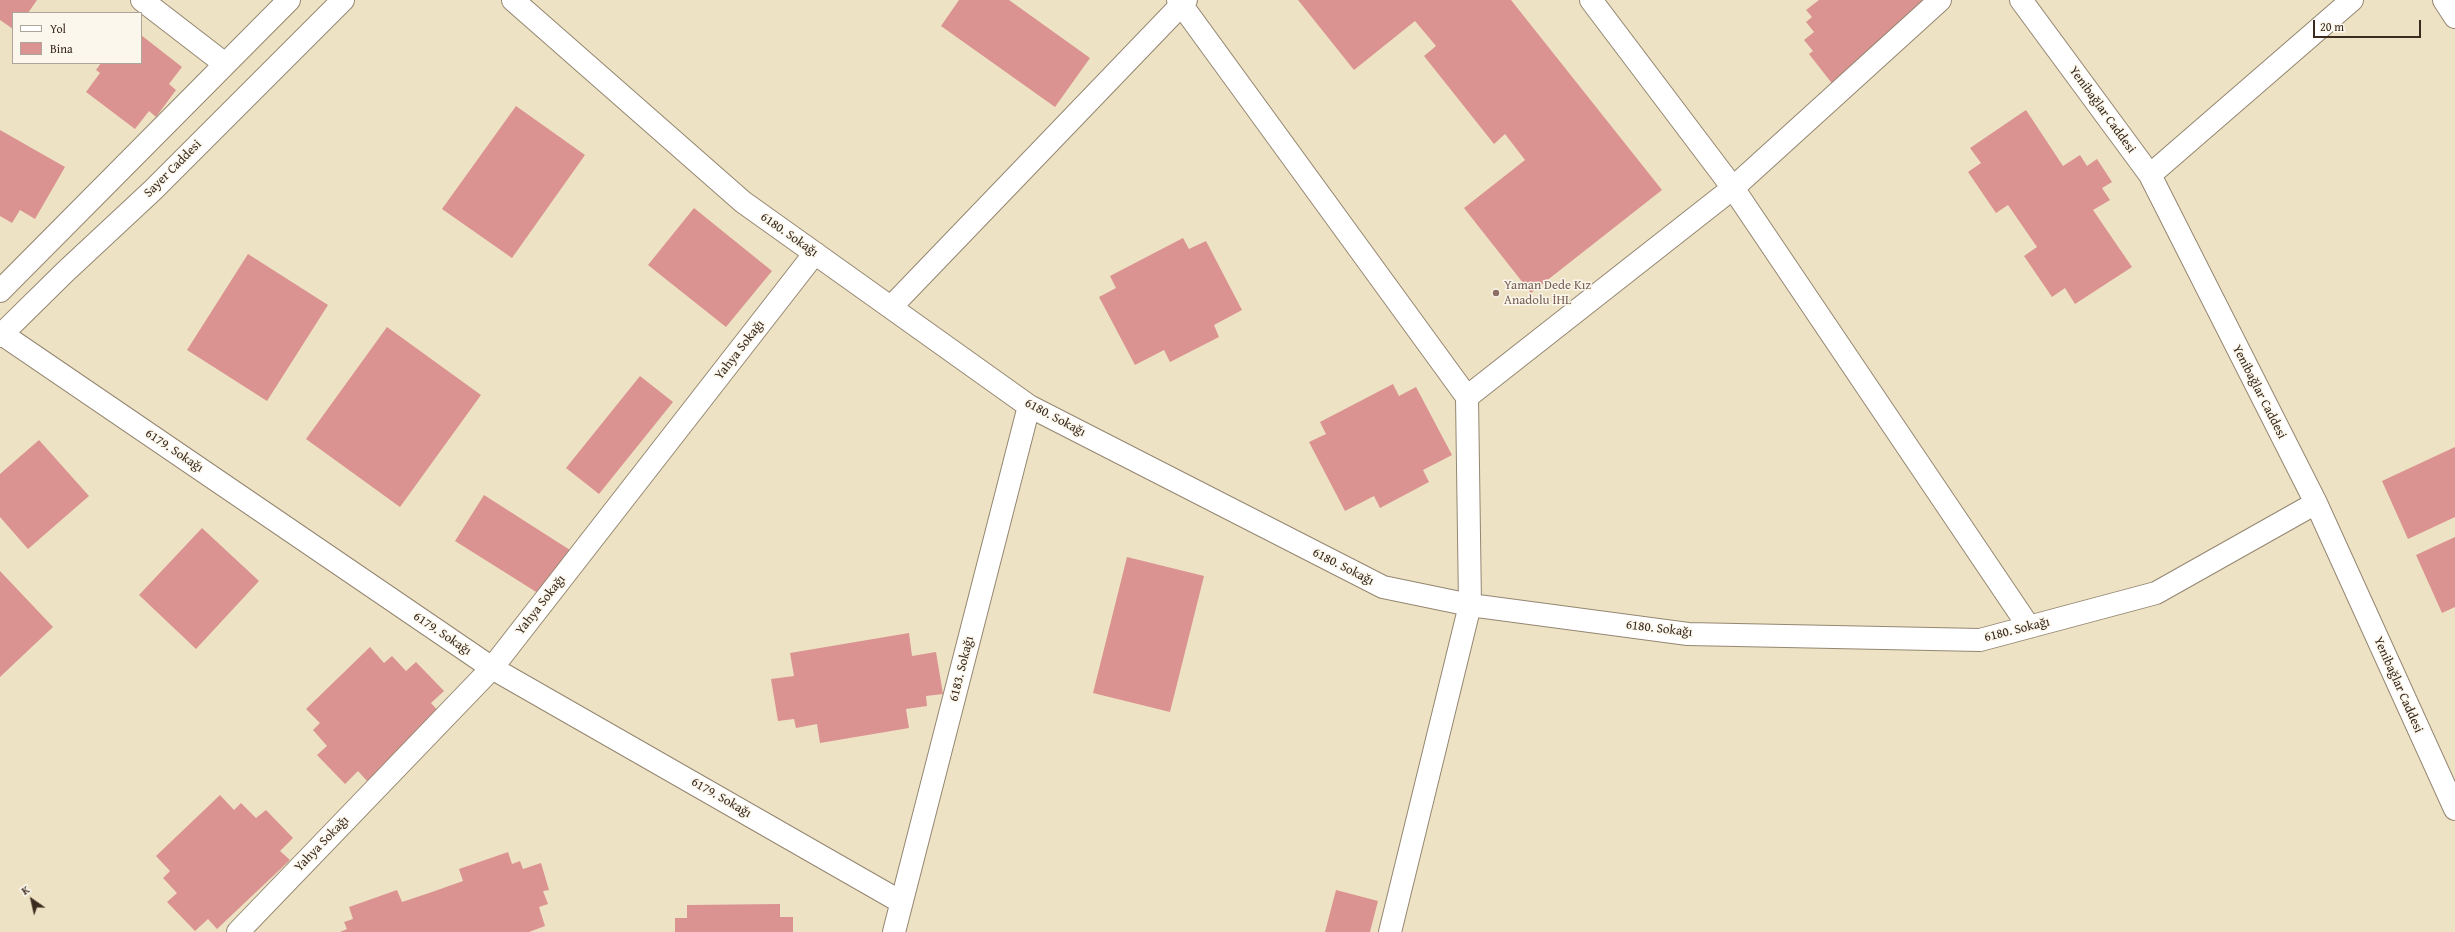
<!DOCTYPE html>
<html>
<head>
<meta charset="utf-8">
<style>
	body { margin:0 }
	#map { position:relative; width:2455px; height:932px; overflow:hidden; background:#eee2c4; font-family:"Gentium Book Plus",serif }
	canvas { display:block }
	.legend { position:absolute; left:12px; top:12px; width:130px; height:52px; box-sizing:border-box; background:#fbf7ec; border:1px solid #aea59a; margin:0; padding:5px 7px; list-style:none; font-size:12px; color:#3b2a1e }
	.legend li { display:flex; align-items:center; gap:8px; height:20px }
	.legend b { width:20px; border:1px solid #aea59a }
	.north { position:absolute; left:12px; top:880px; width:40px; height:40px; -webkit-text-stroke:3px #fbf7ec; paint-order:stroke; rotate:326deg; font-size:11px; font-weight:700; line-height:16px; text-align:center; color:#3b2a1e }
	.north::after { content:''; display:block; margin:auto; width:14px; height:18px; background:#3b2a1e; clip-path:polygon(50% 0,100% 100%,50% 72%,0 100%) }
	.scale { position:absolute; left:2313px; top:20px; width:108px; height:18px; box-sizing:border-box; border:2px solid #3b2a1e; border-top:0; padding-left:5px; font-size:12px; line-height:14px; white-space:nowrap; color:#3b2a1e; -webkit-text-stroke:3px #fbf7ec; paint-order:stroke }
</style>
</head>
<body>
<div id="map">
<canvas width="2455" height="932"></canvas>
<ul class="legend">
<li><b style="height:5px;background:#fff"></b>Yol</li>
<li><b style="height:11px;background:#da9391"></b>Bina</li>
</ul>
<div class="north">K</div>
<div class="scale">20 m</div>
</div>
<script>
const ctx = document.querySelector('canvas').getContext('2d');
ctx.lineJoin = 'round';
function fillPath(path, color) { ctx.fillStyle = color; ctx.fill(path, 'evenodd'); }
const toPath = rows => new Path2D(rows.map(r => 'M' + r).join(''));
function strokePath(path, color, width, dash) { ctx.strokeStyle = color; ctx.lineWidth = width; ctx.lineCap = dash ? 'butt' : 'round'; ctx.setLineDash(dash || []); ctx.stroke(path); }
function write(font, color, halo, rows, align = 'center') {
  ctx.font = font + ' "Gentium Book Plus",serif'; ctx.lineWidth = 3; ctx.setLineDash([]); ctx.textBaseline = 'middle'; ctx.strokeStyle = halo; ctx.fillStyle = color; for (const [text, x, y, turn = 0] of rows) {
    ctx.save(); ctx.translate(x, y); ctx.rotate((+turn || 0) * Math.PI / 180); ctx.textAlign = isNaN(turn) ? turn : align; if (halo) ctx.strokeText(text, 0, 0); ctx.fillText(text, 0, 0); ctx.restore();
  }
}
fillPath(toPath([
	[0,0,37,0,28,13,13,13,13,29,0,20],
	[959,0,1009,0,1090,58,1055,107,941,26],
	[1298,0,1511,0,1662,190,1531,293,1464,208,1525,160,1505,134,1494,144,1424,56,1436,46,1415,21,1354,70],
	[1819,0,1936,0,1834,86,1809,54,1813,51,1804,40,1814,32,1806,22,1812,17,1806,10],
	[141,35,182,67,169,84,176,90,156,117,149,111,135,129,86,92,100,73,96,70,101,63,141,63],
	[516,106,585,155,512,258,442,209],
	[2026,110,2063,166,2080,155,2087,166,2097,159,2112,182,2102,188,2110,200,2093,210,2132,267,2075,304,2065,288,2052,297,2024,256,2037,247,2008,205,1996,213,1968,172,1981,163,1970,148],
	[0,130,65,167,35,219,20,210,12,223,0,216],
	[694,208,772,271,726,327,648,265],
	[1183,238,1189,249,1206,241,1242,310,1214,325,1219,337,1170,362,1164,350,1135,365,1099,297,1116,288,1110,276],
	[248,254,328,305,267,401,187,350],
	[387,327,481,395,400,507,306,439],
	[640,376,673,402,599,494,566,468],
	[1393,384,1399,396,1416,387,1452,455,1423,470,1429,482,1380,508,1374,496,1345,511,1309,442,1326,434,1320,422],
	[39,440,89,496,28,549,0,517,0,474],
	[2455,447,2455,517,2408,539,2382,481],
	[484,495,570,550,541,595,455,541],
	[202,528,259,581,196,649,139,595],
	[2455,537,2455,607,2442,613,2416,555],
	[1127,557,1204,576,1170,712,1093,693],
	[0,571,53,627,0,677],
	[909,633,912,656,936,652,943,694,926,696,927,706,906,709,909,728,820,743,817,724,796,728,794,719,778,721,771,679,794,676,790,653],
	[370,647,384,663,392,656,406,671,416,662,444,691,431,703,440,713,367,781,358,771,345,784,317,755,327,746,313,730,320,723,306,709],
	[220,795,234,810,241,803,256,818,266,810,293,838,280,851,290,860,217,929,208,919,195,931,167,902,177,893,163,878,170,871,156,856],
	[508,852,512,864,520,861,523,869,541,863,549,890,543,891,548,904,539,907,545,926,529,932,340,932,347,929,344,922,353,919,349,907,397,890,402,902,432,892,463,881,459,869],
	[1336,890,1378,901,1370,932,1325,932],
	[780,904,780,917,793,917,793,932,675,932,675,918,687,918,687,905]
]), '#da9391');
const minor = toPath([
	[142,0,225,64],
	[513,0,743,202,1029,406,1383,587,1470,605,1688,634,1980,640,2156,593,2316,503],
	[1178,0,1467,397,1470,605,1390,932],
	[1591,0,1733,188,2029,627],
	[2021,0,2150,175,2316,503,2455,809],
	[2444,0,2455,17],
	[2150,175,2352,0],
	[891,307,1186,0],
	[2,334,492,668,901,902],
	[1467,397,1733,188,1940,0],
	[238,932,492,668,815,253],
	[894,932,1029,406]
]);
const major = toPath([
	[0,291,289,0],
	[0,336,65,272,153,190,343,0]
]);
strokePath(minor, '#948671', 24);
strokePath(major, '#948671', 24);
strokePath(minor, '#fff', 22);
strokePath(major, '#fff', 22);
for (const [x, y, r, color] of [
	[1496,293,4,"#8d6e63"]
]) { const dot = new Path2D(); dot.arc(x, y, r, 0, 2 * Math.PI); ctx.fillStyle = color; ctx.fill(dot); strokePath(dot, '#fbf7ec', 1.5); }
write('13px', '#3b2a1e', '#fbf7ec', [
	["Yenibağlar Caddesi",2102,110,54],
	["Sayer Caddesi",173,169,-45],
	["6180. Sokağı",789,235,35],
	["Yahya Sokağı",740,350,-52],
	["Yenibağlar Caddesi",2259,392,63],
	["6180. Sokağı",1055,418,28],
	["6179. Sokağı",174,451,34],
	["6180. Sokağı",1343,567,27],
	["Yahya Sokağı",541,605,-52],
	["6180. Sokağı",1659,629,7],
	["6180. Sokağı",2017,630,-14],
	["6179. Sokağı",442,634,34],
	["6183. Sokağı",962,669,-76],
	["Yenibağlar Caddesi",2398,685,66],
	["6179. Sokağı",721,798,30],
	["Yahya Sokağı",322,844,-46]
]);
write('13px', '#785e54', '#fbf7ec', [
	["Yaman Dede Kız",1504,286],
	["Anadolu İHL",1504,301]
], 'left');
</script>
</body>
</html>
